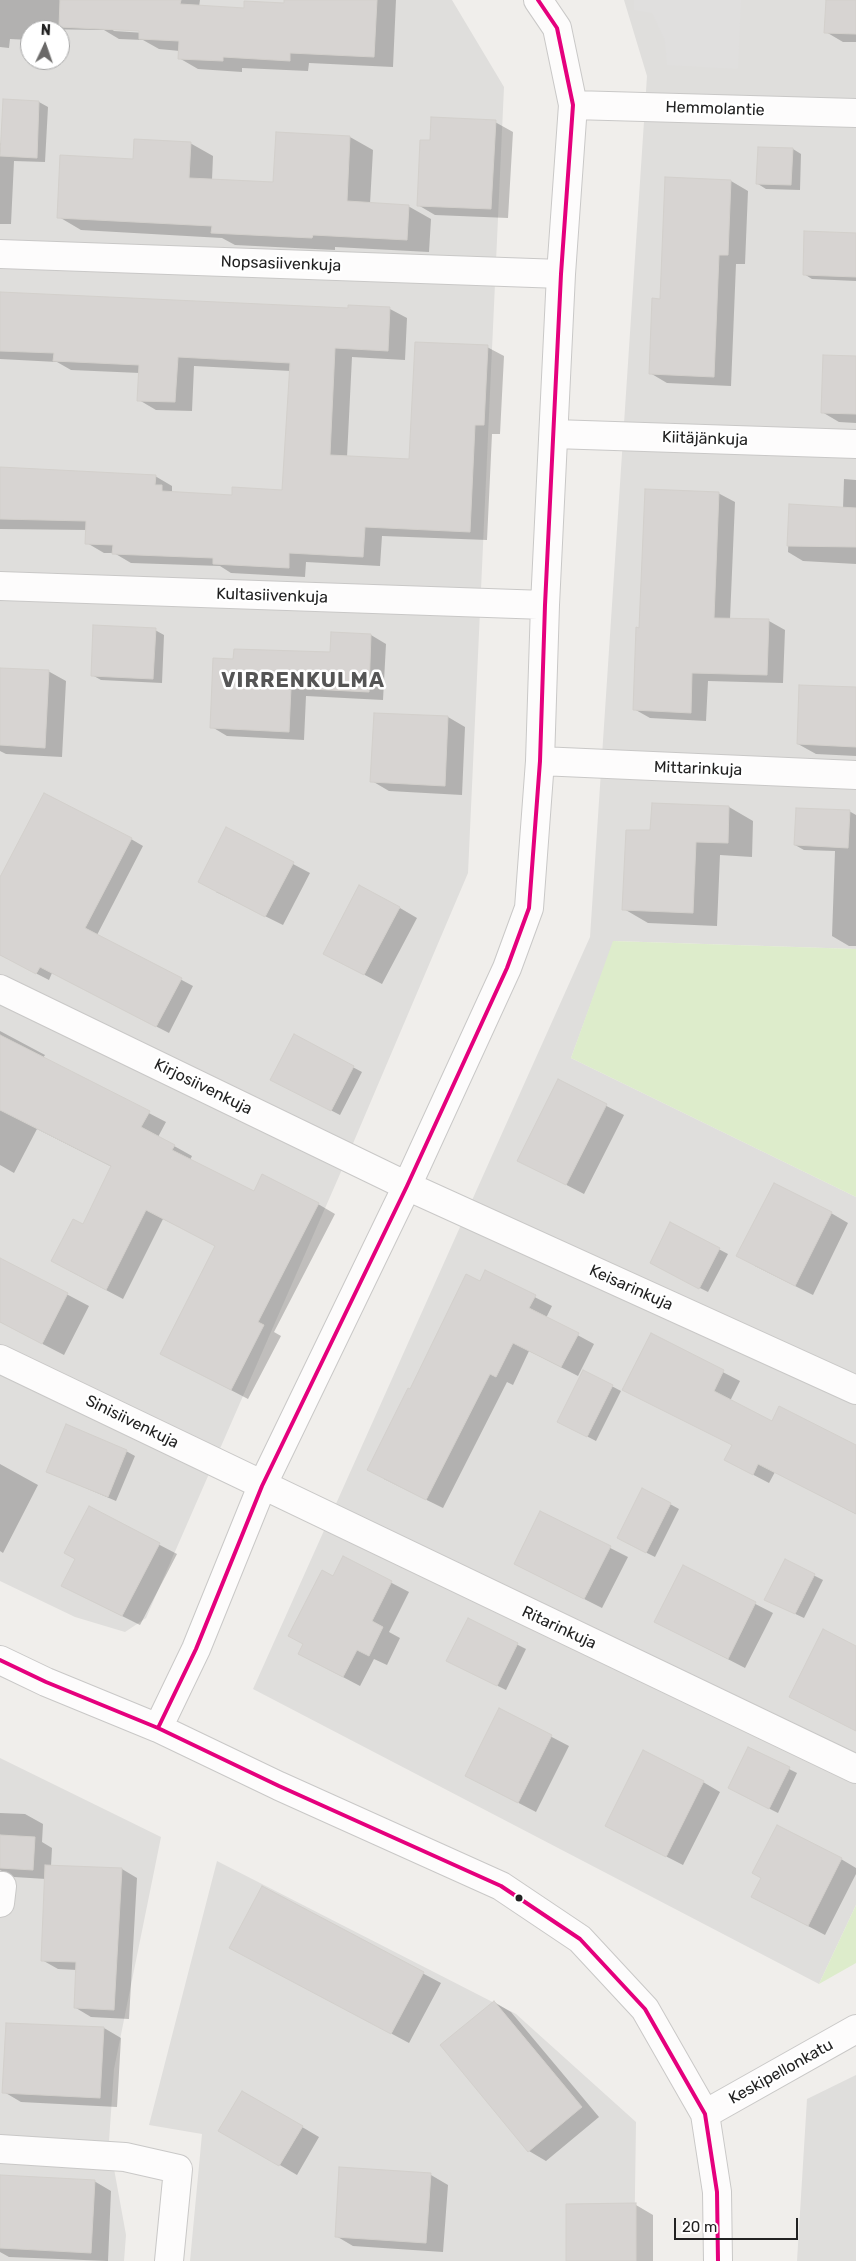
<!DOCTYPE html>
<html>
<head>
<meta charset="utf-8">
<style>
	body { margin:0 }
	#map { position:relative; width:856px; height:2261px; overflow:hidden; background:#f0eeeb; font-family:Rubik,sans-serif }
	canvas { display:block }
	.north { position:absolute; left:20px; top:20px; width:50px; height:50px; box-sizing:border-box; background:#fff; border:1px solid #a7a7a7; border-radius:50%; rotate:3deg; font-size:14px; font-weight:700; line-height:20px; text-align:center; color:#222 }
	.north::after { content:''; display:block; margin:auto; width:18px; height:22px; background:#6a6968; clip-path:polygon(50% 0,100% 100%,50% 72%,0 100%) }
	.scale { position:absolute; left:674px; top:2218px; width:124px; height:22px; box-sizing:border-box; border:2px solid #222; border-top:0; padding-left:6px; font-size:15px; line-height:18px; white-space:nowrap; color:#222; -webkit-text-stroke:4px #fff; paint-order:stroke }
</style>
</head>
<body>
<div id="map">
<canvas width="856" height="2261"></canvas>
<div class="north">N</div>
<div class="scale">20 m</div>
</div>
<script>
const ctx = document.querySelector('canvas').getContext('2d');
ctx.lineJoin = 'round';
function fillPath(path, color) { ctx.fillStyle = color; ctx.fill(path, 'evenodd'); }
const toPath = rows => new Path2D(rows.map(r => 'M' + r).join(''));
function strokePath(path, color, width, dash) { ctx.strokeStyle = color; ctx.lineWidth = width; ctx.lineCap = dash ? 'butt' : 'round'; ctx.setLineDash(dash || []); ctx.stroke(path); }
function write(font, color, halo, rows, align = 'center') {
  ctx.font = font + ' Rubik,sans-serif'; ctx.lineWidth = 5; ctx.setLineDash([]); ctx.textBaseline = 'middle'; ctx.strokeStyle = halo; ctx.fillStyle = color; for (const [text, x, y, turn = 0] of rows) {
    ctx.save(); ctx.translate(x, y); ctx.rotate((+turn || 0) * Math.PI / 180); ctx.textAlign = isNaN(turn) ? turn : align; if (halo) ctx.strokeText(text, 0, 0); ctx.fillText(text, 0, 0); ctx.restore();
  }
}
fillPath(toPath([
	[0,0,452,0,504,87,468,873,340,1174,146,1618,125,1632,75,1617,0,1581],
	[30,30,60,30,60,60,30,60],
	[624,0,856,0,856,949,614,941,571,1058,856,1197,856,1905,819,1984,253,1689,590,937,647,76],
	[0,1758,161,1837,114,2069,109,2141,126,2235,124,2261,0,2261],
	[217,1861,516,2014,636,2122,634,2261,190,2261,202,2134,149,2125],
	[856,2075,856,2261,797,2261,807,2099]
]), '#dfdedc');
fillPath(toPath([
	[613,941,856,949,856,1197,571,1058],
	[856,1905,856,1963,819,1984]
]), '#ddeccb');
fillPath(toPath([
	[634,0,741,0,738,69,667,65,665,41,652,13,634,10]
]), '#e0dfde');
fillPath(toPath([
	[0,0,200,0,199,7,245,9,285,4,285,0,396,0,393,67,309,63,308,71,242,68,242,72,198,69,179,58,180,51,159,49,143,40,119,39,104,30,35,29,30,30,30,40,10,39,9,48,0,47],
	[111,28,146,30,145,33,114,31],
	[827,0,856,0,856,42,843,42,826,32],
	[4,100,39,102,48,107,45,162,14,161,11,224,0,224,0,143,2,144],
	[495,122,513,132,508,218,435,215,418,205],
	[277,134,350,137,373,150,370,204,408,206,431,219,429,252,335,247,335,250,235,245,222,238,81,230,59,217,134,160,190,143,213,156,212,180,274,183],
	[793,149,801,154,800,190,766,189,758,184],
	[731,181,748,191,745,264,736,264,731,386,667,383,650,373,661,300],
	[856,234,856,281,812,279,804,274],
	[0,293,349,309,350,306,390,309,407,318,405,360,352,357,347,457,411,460,487,347,504,356,500,434,492,434,487,540,382,536,380,566,306,562,305,577,231,573,220,566,131,563,114,553,104,553,87,543,87,530,0,529,0,468,155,476,172,486,172,492,233,496,284,491,291,371,194,366,192,411,156,410,139,400,140,373,71,370,57,362,0,359],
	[856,357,856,423,839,422,822,412],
	[844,479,856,480,856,564,803,561,788,552,790,506,843,508],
	[718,493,735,502,730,619,769,621,785,630,783,683,708,681,706,721,650,718,634,709,641,629],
	[155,630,164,635,162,683,101,680,92,675],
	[371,635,386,644,383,700,306,696,304,740,227,736,212,727,235,660,332,653],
	[0,669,48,671,66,681,62,757,6,754,0,751],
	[856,689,856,756,816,754,798,744],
	[375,714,448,717,465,727,462,795,389,791,372,781],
	[729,807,753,821,752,857,720,855,717,926,648,923,624,909,652,832],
	[849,811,856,815,856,946,849,946,832,936,835,851,804,850,795,845],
	[131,839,143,846,97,935,193,986,169,1033,52,973,49,980,0,955,0,894],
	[293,864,310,873,283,925,216,892],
	[400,908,417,918,382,984,342,963],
	[0,1031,45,1055,43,1058,166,1122,158,1137,192,1156,190,1160,254,1192,318,1204,335,1214,274,1332,281,1336,248,1399,162,1354,217,1246,163,1219,123,1299,70,1271,84,1225,112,1167,37,1129,14,1173,0,1165],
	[294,1036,362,1072,340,1115,280,1084],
	[558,1081,624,1115,584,1194,518,1160],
	[831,1213,848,1223,813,1295,755,1266],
	[671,1224,728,1254,708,1292,660,1268],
	[0,1259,89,1306,64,1355,0,1322],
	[486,1272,552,1306,546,1318,594,1344,578,1376,529,1351,513,1385,507,1382,443,1508,384,1479,411,1391],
	[651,1335,740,1381,730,1401,772,1423,856,1446,856,1514,775,1472,769,1483,725,1460,733,1445],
	[583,1371,621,1391,596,1441,567,1426],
	[126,1451,135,1456,116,1501,48,1472],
	[0,1464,38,1485,3,1553,0,1551],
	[670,1504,679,1509,655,1557,627,1543],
	[89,1508,177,1554,140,1625,80,1595,77,1559],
	[541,1513,628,1557,602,1608,515,1564],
	[344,1558,409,1592,389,1632,400,1638,387,1665,374,1659,360,1686,299,1654],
	[785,1561,823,1580,804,1618,774,1604],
	[683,1567,773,1613,745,1668,656,1622],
	[468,1620,526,1649,506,1690,456,1665],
	[500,1710,569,1746,536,1812,484,1785],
	[789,1769,797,1773,778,1813,738,1793],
	[703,1782,720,1792,683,1865,624,1835],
	[0,1813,25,1814,43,1824,42,1842,52,1848,51,1866,122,1869,137,1878,129,2019,91,2017,76,2008,77,1970,58,1969,42,1960,46,1879,14,1877,0,1870],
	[841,1859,856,1868,856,1874,825,1935,753,1897,762,1878],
	[262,1888,441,1983,409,2043,248,1957],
	[494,2002,511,2012,599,2117,546,2161,529,2151],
	[104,2028,121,2038,117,2107,21,2102,4,2092],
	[243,2092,319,2137,297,2175,220,2130],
	[431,2175,448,2185,443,2252,353,2246,336,2236],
	[0,2176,94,2181,111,2191,108,2261,9,2257,0,2252],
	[636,2205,653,2215,653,2261,568,2261]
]), '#0003');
const building = toPath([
	[60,0,181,0,180,4,244,8,244,1,284,3,284,0,377,0,374,57,290,53,290,61,223,57,223,61,178,59,179,41,139,39,139,31,59,27,60,0],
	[826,0,856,0,856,34,824,33,826,0],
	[3,99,39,101,37,158,0,156,3,99],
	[431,117,496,120,491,209,417,206,420,140,430,140,431,117],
	[276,132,350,136,347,201,409,205,407,240,313,235,312,238,211,233,212,226,57,218,60,155,133,159,134,139,191,142,189,178,273,182,276,132],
	[758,147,793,148,791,185,756,184,758,147],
	[665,177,731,180,728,255,719,255,714,377,649,374,652,298,660,299,665,177],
	[804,231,856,233,856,277,803,275,804,231],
	[0,292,348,308,348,305,390,307,388,351,335,348,330,455,409,459,415,342,488,345,484,425,475,425,470,532,365,527,363,557,289,553,289,568,213,564,213,558,112,554,113,545,85,544,86,521,0,519,0,467,156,475,155,485,162,485,162,491,232,495,232,487,282,490,290,363,178,357,175,402,137,401,139,365,53,361,54,353,0,351,0,292],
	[823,355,856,356,856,414,821,413,823,355],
	[645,489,719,492,714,618,769,619,767,675,692,673,691,713,633,710,636,627,639,628,645,489],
	[789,504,856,508,856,547,787,546,789,504],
	[93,625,156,628,153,679,91,676,93,625],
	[331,632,371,634,369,692,291,688,289,732,210,728,213,658,233,659,234,649,330,652,331,632],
	[0,668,49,670,45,748,0,745,0,668],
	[799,685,856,687,856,747,797,744,799,685],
	[374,713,448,716,445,786,370,782,374,713],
	[44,793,132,838,85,928,182,978,156,1027,40,967,36,974,0,955,0,877,44,793],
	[652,803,729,806,728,843,696,842,693,913,622,910,626,830,650,830,652,803],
	[796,808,850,810,848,848,794,845,796,808],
	[226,827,294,862,265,917,198,882,226,827],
	[359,885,400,907,364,975,323,954,359,885],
	[294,1034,354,1066,331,1111,270,1080,294,1034],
	[0,1035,150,1111,141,1127,175,1145,172,1150,254,1191,262,1174,319,1203,258,1322,264,1325,231,1390,160,1354,215,1246,146,1210,106,1290,51,1261,73,1219,83,1224,111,1166,0,1110,0,1035],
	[558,1079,607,1104,566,1185,517,1161,558,1079],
	[774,1183,832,1212,795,1286,736,1256,774,1183],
	[670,1222,720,1248,699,1289,650,1263,670,1222],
	[0,1258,68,1293,42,1344,0,1322,0,1258],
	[485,1270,536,1295,529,1308,579,1333,561,1367,513,1343,496,1377,490,1374,426,1500,367,1470,408,1388,410,1389,466,1274,480,1281,485,1270],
	[651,1333,724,1370,714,1391,772,1421,779,1406,856,1445,856,1514,758,1464,753,1475,724,1460,732,1445,622,1390,651,1333],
	[583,1370,613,1385,587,1437,557,1422,583,1370],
	[66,1424,127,1450,108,1497,46,1472,66,1424],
	[642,1488,671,1503,646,1553,617,1538,642,1488],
	[89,1506,160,1543,122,1616,61,1586,75,1559,64,1553,89,1506],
	[540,1511,611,1546,584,1599,514,1564,540,1511],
	[343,1556,392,1581,372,1621,383,1627,369,1656,357,1650,343,1677,298,1654,303,1644,288,1636,322,1570,333,1576,343,1556],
	[785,1559,815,1574,795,1614,764,1600,785,1559],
	[683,1565,756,1602,728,1659,654,1622,683,1565],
	[468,1618,518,1643,497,1686,446,1661,468,1618],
	[823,1629,856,1646,856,1731,789,1697,823,1629],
	[499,1708,552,1735,518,1803,465,1776,499,1708],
	[748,1747,790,1767,769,1809,728,1788,748,1747],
	[643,1750,704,1781,666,1857,605,1826,643,1750],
	[777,1825,842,1858,808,1926,751,1897,761,1878,752,1873,777,1825],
	[0,1835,35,1837,33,1870,0,1868,0,1835],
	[45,1865,122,1868,114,2010,74,2008,76,1962,41,1961,45,1865],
	[262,1886,424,1972,391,2034,229,1948,262,1886],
	[494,2001,582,2107,528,2152,440,2045,494,2001],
	[6,2023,104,2027,100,2098,2,2093,6,2023],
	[242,2091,303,2126,279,2166,218,2131,242,2091],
	[339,2167,431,2173,426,2243,335,2237,339,2167],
	[0,2175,95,2180,91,2253,0,2248,0,2175],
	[636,2203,636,2261,566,2261,566,2204,636,2203]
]);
fillPath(building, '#d7d4d2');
strokePath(building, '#d3d0cc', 1);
const minor = toPath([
	[573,105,856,113],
	[0,254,561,274],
	[554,434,856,444],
	[0,586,545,605],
	[540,761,856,775],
	[0,989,407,1186,856,1390],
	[0,1359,856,1769],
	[0,1660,46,1682,158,1728,279,1786,501,1886,580,1939,645,2009,705,2114,717,2192,718,2261],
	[158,1728,196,1649,262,1486,407,1186,507,968,529,908,540,761,545,605,561,274,573,105,557,28,538,0],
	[0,1903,2,1886],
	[705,2114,856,2029],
	[0,2149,125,2157,178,2169,169,2261]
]);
strokePath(minor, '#c9c8c7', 30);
strokePath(minor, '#fdfcfc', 28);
strokePath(toPath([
	[0,1660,46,1682,158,1728,279,1786,501,1886,580,1939,645,2009,705,2114,717,2192,718,2261],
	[158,1728,196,1649,262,1486,407,1186,507,968,529,908,540,761,545,605,561,274,573,105,557,28,538,0]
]), '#e5007d', 4);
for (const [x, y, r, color] of [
	[519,1898,4.5,"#222"]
]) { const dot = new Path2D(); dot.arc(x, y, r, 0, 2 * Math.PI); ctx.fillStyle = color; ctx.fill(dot); strokePath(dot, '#fff', 2); }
write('16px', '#222', '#fff', [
	["Hemmolantie",715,109,2],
	["Nopsasiivenkuja",281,264,2],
	["Kiitäjänkuja",705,439,2],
	["Kultasiivenkuja",272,596,2],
	["Mittarinkuja",698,769,2],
	["Kirjosiivenkuja",203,1087,26],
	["Keisarinkuja",631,1288,24],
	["Sinisiivenkuja",132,1422,26],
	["Ritarinkuja",559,1628,25],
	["Keskipellonkatu",781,2072,-29]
]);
ctx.letterSpacing = '1px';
write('bold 21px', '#555', '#fff', [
	["VIRRENKULMA",303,681]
]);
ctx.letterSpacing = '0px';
</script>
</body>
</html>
